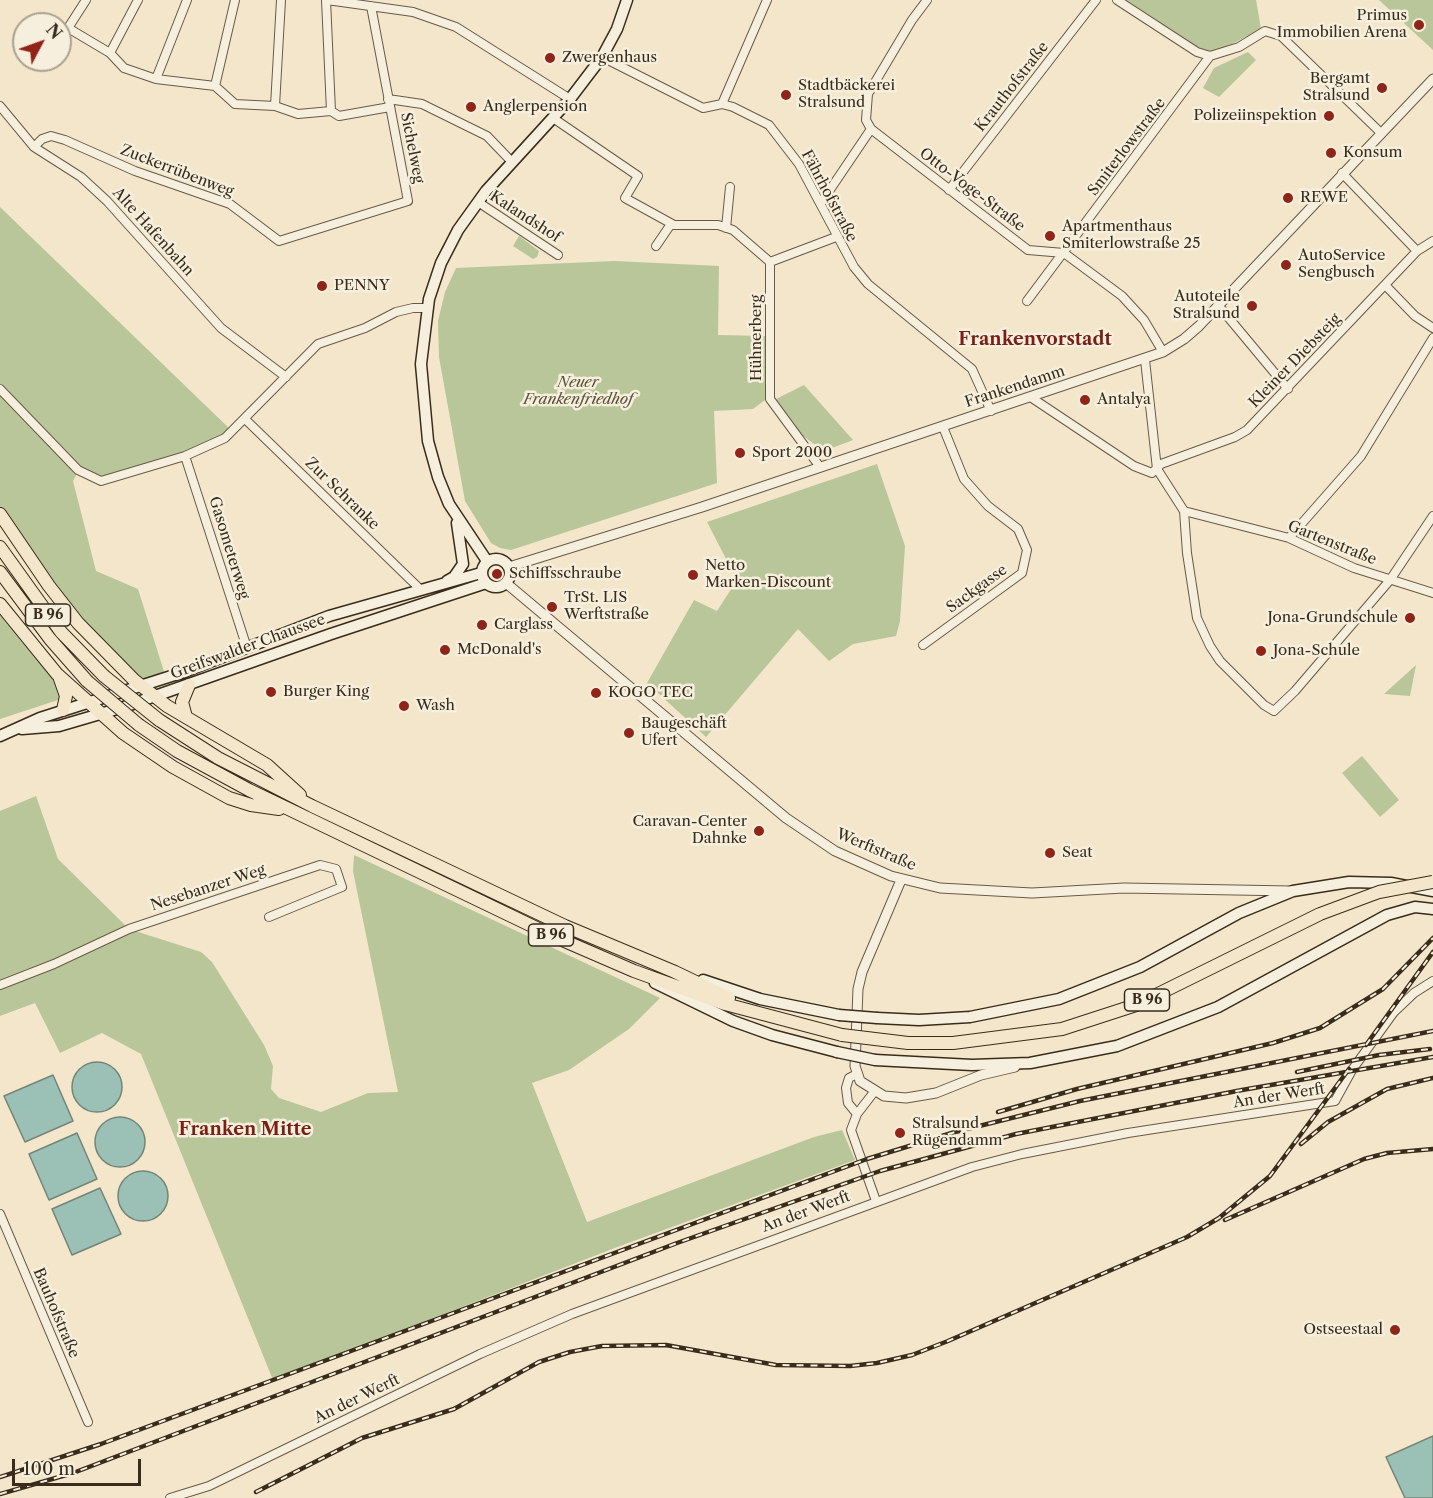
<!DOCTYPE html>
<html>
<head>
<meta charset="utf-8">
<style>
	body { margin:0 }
	#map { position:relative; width:1433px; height:1498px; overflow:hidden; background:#f3e6ca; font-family:"Libre Caslon Text",serif }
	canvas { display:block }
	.north { position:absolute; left:12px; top:12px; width:60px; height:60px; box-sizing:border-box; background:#f7efdd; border:2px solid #aba18f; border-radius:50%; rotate:49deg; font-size:16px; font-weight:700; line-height:24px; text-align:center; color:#392c1b }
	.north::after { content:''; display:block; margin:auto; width:21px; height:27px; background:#8f2418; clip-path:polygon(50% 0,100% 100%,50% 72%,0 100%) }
	.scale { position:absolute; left:12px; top:1459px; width:129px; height:27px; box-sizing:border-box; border:3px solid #392c1b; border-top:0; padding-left:8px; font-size:18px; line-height:21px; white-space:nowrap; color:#392c1b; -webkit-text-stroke:4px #f7efdd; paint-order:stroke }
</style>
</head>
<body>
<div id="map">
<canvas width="1433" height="1498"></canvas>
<div class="north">N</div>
<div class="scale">100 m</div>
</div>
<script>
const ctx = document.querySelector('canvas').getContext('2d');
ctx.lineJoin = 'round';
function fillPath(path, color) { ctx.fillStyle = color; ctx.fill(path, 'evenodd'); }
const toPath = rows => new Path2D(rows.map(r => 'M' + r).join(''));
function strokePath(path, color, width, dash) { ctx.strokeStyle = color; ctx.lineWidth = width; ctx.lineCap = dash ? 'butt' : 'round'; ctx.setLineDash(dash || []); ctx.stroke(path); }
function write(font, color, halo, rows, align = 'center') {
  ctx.font = font + ' "Libre Caslon Text",serif'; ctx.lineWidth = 5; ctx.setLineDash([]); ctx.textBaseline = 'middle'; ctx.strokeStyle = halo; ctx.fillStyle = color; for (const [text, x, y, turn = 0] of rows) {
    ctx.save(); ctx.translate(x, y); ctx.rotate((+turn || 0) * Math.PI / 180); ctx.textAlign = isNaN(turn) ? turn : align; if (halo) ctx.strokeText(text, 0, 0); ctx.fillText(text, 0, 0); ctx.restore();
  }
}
fillPath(toPath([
	[1118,0,1256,0,1261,29,1216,52,1196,49],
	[1379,0,1433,0,1433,50],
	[1248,52,1256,60,1219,97,1203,88,1214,68],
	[0,207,233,432,185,456,101,481,79,470,73,481,96,571,138,589,166,678,142,686,110,656,0,514],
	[519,236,539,251,537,257,533,259,513,246],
	[614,261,719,266,718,335,766,336,765,400,753,409,714,411,717,483,511,550,500,548,491,543,465,501,439,357,438,321,445,292,456,268],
	[804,385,853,440,824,451,796,431,776,399],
	[877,464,905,546,900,621,896,636,853,644,829,661,798,629,706,737,647,683,694,600,717,611,737,580,707,522],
	[0,613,55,680,61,699,0,719],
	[1416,665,1410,696,1384,694],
	[1362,756,1399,800,1380,817,1342,773],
	[36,796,58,859,129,929,201,952,212,962,264,1045,273,1066,271,1089,279,1098,321,1112,368,1093,398,1092,353,871,354,855,660,998,629,1029,569,1070,532,1083,587,1222,814,1137,842,1130,855,1160,620,1246,273,1380,141,1054,102,1033,60,1053,35,1003,0,1016,0,811]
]), '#b8c699');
const water = toPath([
	'72 1087a25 25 0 1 1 50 0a25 25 0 1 1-50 0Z',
	[53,1075,73,1121,25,1142,4,1096,53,1075],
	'95 1142a25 25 0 1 1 50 0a25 25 0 1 1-50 0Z',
	[77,1133,97,1179,49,1200,29,1154,77,1133],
	'118 1196a25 25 0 1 1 50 0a25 25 0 1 1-50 0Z',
	[100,1188,121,1234,72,1255,52,1209,100,1188],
	[1433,1436,1433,1498,1405,1498,1386,1457,1433,1436]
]);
fillPath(water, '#9bc0b5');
strokePath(water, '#748577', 1.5);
const minor = toPath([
	[86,0,68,28,110,53,124,68,156,79,215,86,235,104,275,106,298,114,331,111,326,0],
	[327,0,413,12,456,27,570,99],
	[1117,0,1197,52,1210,56,1239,47,1265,31,1281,36,1381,133],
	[110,53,138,0],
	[602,57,703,108,722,104,733,107,769,125,799,164,854,267,868,284,972,369,991,411],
	[156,79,187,0],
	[215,86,235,0],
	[388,99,422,104,487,136,512,162],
	[722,104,767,0],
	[0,106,34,147,81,177,107,201,221,328,286,377],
	[275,106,281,0],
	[331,111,339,116,390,107],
	[553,118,638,176,625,198,674,225,718,225,733,230,770,262],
	[871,129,1028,250,1064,253,1122,296,1144,320,1163,352],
	[34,147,42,139,51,136,65,140,135,171,230,204,279,241,408,201,371,6],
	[1342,173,1417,251],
	[949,190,1096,0],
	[478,202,558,255],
	[821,203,871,129,866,120,868,94,912,20,927,0],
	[726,228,730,187],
	[656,246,671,224],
	[1386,286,1415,316,1433,328],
	[1027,301,1210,56],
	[1218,305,1288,389],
	[1145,360,1157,469,1184,511,1187,553,1197,618,1210,646,1220,661,1264,705,1274,711,1295,691,1390,580,1433,516],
	[0,389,78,470,101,481,185,456,225,438,318,344,365,328,396,312,413,308,427,308],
	[1032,398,1134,466,1152,473,1161,464,1235,437,1247,430,1417,251,1433,241],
	[245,419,420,589],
	[185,456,247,648],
	[820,467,770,399,770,262,836,237],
	[1184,511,1289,538,1354,568,1433,593],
	[1289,538,1361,456,1433,338],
	[923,645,1022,573,1027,550,1018,529,988,506,964,479,943,427],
	[0,985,54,964,129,929,320,865,336,869,342,887,269,917],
	[874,1092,857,1114,851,1130,876,1201],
	[857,1114,848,1103,846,1088,849,1078,857,1074],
	[0,1214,88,1422],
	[170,1498,209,1486,480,1354,572,1314,972,1167,1022,1154,1128,1133,1335,1101,1352,1070,1394,1012,1414,993,1433,981]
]);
const tertiary = toPath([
	[509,567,702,507,1163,352,1184,339,1199,326,1433,79],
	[506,583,786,818,835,851,891,876,940,888,1032,893,1124,888,1291,891],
	[901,880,862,972,858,989,855,1066,860,1081,884,1096,906,1098,936,1093,981,1075,1015,1067]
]);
const secondary = toPath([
	'482 573a14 14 0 1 1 28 0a14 14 0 1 1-28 0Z',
	[487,561,449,504,438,477,428,441,421,364,429,299,441,263,458,230,486,191,570,99,602,57,617,29,627,0],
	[447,581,454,577,463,564,457,523],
	[22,729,59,726,124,707,331,634,486,583],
	[0,736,40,718,184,672,329,616,481,573],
	[703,980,760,999,839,1015],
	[655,983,733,1021,772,1035,837,1052],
	[877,1018,919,1020,970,1017,1059,999,1140,967,1239,913,1293,891,1349,882,1391,883,1433,891],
	[875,1060,972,1065,1030,1063,1117,1046,1218,1007,1387,915,1415,907,1433,909]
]);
const trunk = toPath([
	[0,514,49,586,78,623,134,680,167,706,267,765,300,795],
	[0,547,61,632,104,676],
	[0,572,50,639,87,681],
	[0,604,57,674,123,733,173,767,229,798,251,805,279,809],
	[60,679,66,696,63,710],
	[186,717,182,702,189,685],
	[159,720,218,758,312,806,565,926,675,972,729,998],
	[139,725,177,751,249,790,553,936,634,971,725,1004,842,1035]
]);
strokePath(minor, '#685a47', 10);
strokePath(tertiary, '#685a47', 11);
strokePath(secondary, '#392c1b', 13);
strokePath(trunk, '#392c1b', 14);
strokePath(minor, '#f7efdd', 8);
strokePath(tertiary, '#f7efdd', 9);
strokePath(secondary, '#f7efdd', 10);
strokePath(trunk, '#f3e6ca', 12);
const rail = toPath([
	[1366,1045,1433,952],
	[1297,1072,1379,1055,1430,1049],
	[998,1112,1077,1089,1273,1043,1320,1028,1383,989,1433,938],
	[1301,1144,1328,1122,1387,1089,1433,1078],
	[1225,1220,1364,1159,1387,1153,1433,1149],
	[0,1477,101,1444,867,1159,955,1132,1080,1101,1433,1031],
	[256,1492,362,1438,454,1409,539,1362,570,1352,602,1346,666,1345,776,1365,850,1366,877,1363,912,1355,948,1341,1187,1237,1219,1218,1270,1176,1349,1069],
	[0,1494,73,1473,677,1243,880,1171,1016,1134,1242,1090,1433,1057]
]);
strokePath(rail, '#392c1b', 4.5);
strokePath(rail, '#f7efdd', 2, [7]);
const secondaryBridge = toPath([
	[839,1015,877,1018],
	[837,1052,875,1060]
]);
const trunkBridge = toPath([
	[104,676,159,720],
	[87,681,139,725],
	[842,1035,908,1043,953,1043,1062,1029,1136,1005,1320,914,1379,892,1433,882]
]);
strokePath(secondaryBridge, '#392c1b', 13, []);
strokePath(trunkBridge, '#392c1b', 14, []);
strokePath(secondaryBridge, '#f7efdd', 10);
strokePath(trunkBridge, '#f3e6ca', 12);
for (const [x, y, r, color] of [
	[1419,25,6,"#8f2418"],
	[550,58,6,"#8f2418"],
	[1382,88,6,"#8f2418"],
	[786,95,6,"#8f2418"],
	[471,107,6,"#8f2418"],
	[1329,116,6,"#8f2418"],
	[1331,153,6,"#8f2418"],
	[1288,198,6,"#8f2418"],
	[1050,236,6,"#8f2418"],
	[1286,265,6,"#8f2418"],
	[322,286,6,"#8f2418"],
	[1252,306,6,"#8f2418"],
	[1085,400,6,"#8f2418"],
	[740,453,6,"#8f2418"],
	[497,574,6,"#8f2418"],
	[693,575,6,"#8f2418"],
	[552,607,6,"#8f2418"],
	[1410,618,6,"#8f2418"],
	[482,625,6,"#8f2418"],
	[445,650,6,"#8f2418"],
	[1261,651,6,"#8f2418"],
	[271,692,6,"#8f2418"],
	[596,693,6,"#8f2418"],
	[404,706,6,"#8f2418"],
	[629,733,6,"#8f2418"],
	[759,831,6,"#8f2418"],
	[1050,853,6,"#8f2418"],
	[900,1133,6,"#8f2418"],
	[1395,1330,6,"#8f2418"]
]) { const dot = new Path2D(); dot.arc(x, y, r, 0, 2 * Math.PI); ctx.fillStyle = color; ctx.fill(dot); strokePath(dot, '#f7efdd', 2); }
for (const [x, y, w] of [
	[48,615,45],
	[551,935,45],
	[1147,1000,45]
]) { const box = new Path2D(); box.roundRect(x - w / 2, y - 11, w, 22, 4.5); ctx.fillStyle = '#f7efdd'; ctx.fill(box); strokePath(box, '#392c1b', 1.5); }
write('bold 14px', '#392c1b', null, [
	["B 96",48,615],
	["B 96",551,935],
	["B 96",1147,1000]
]);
write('15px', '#392c1b', '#f7efdd', [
	["Primus",1407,16,"right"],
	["Immobilien Arena",1407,33,"right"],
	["Zwergenhaus",562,58],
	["Bergamt",1370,79,"right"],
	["Stralsund",1370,96,"right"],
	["Stadtbäckerei",798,86],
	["Stralsund",798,103],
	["Anglerpension",483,107],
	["Polizeiinspektion",1317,116,"right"],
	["Konsum",1343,153],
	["REWE",1300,198],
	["Apartmenthaus",1062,227],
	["Smiterlowstraße 25",1062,244],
	["AutoService",1298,256],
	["Sengbusch",1298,273],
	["PENNY",334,286],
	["Autoteile",1240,297,"right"],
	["Stralsund",1240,314,"right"],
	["Antalya",1097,400],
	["Sport 2000",752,453],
	["Netto",705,566],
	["Marken-Discount",705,583],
	["Schiffsschraube",509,574],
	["TrSt. LIS",564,598],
	["Werftstraße",564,615],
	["Jona-Grundschule",1398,618,"right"],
	["Carglass",494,625],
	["McDonald's",457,650],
	["Jona-Schule",1273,651],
	["Burger King",283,692],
	["KOGO TEC",608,693],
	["Wash",416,706],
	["Baugeschäft",641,724],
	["Ufert",641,741],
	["Caravan-Center",747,822,"right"],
	["Dahnke",747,839,"right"],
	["Seat",1062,853],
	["Stralsund",912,1124],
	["Rügendamm",912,1141],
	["Ostseestaal",1383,1330,"right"]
], 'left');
write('15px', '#392c1b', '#f7efdd', [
	["Krauthofstraße",1012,87,-52],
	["Smiterlowstraße",1127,147,-53],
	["Sichelweg",412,148,79],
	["Zuckerrübenweg",177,171,21],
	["Otto-Voge-Straße",972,190,37],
	["Fährhofstraße",829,196,62],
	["Kalandshof",525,217,33],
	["Alte Hafenbahn",153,232,48],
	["Hühnerberg",757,338,-90],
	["Kleiner Diebsteig",1295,361,-46],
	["Frankendamm",1015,387,-18],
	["Zur Schranke",342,494,44],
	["Gartenstraße",1332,543,22],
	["Gasometerweg",229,548,73],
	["Sackgasse",977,589,-36],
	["Greifswalder Chaussee",248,647,-20],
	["Werftstraße",876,850,23],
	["Nesebanzer Weg",208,888,-18],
	["An der Werft",1279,1096,-9],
	["An der Werft",806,1212,-20],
	["Bauhofstraße",56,1313,67],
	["An der Werft",357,1399,-26]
]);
write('italic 15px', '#59523a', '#f7efdd', [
	["Neuer",578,383],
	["Frankenfriedhof",578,400]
]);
write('bold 18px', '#7a1f14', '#f7efdd', [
	["Frankenvorstadt",1035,340],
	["Franken Mitte",245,1130]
]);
</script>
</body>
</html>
